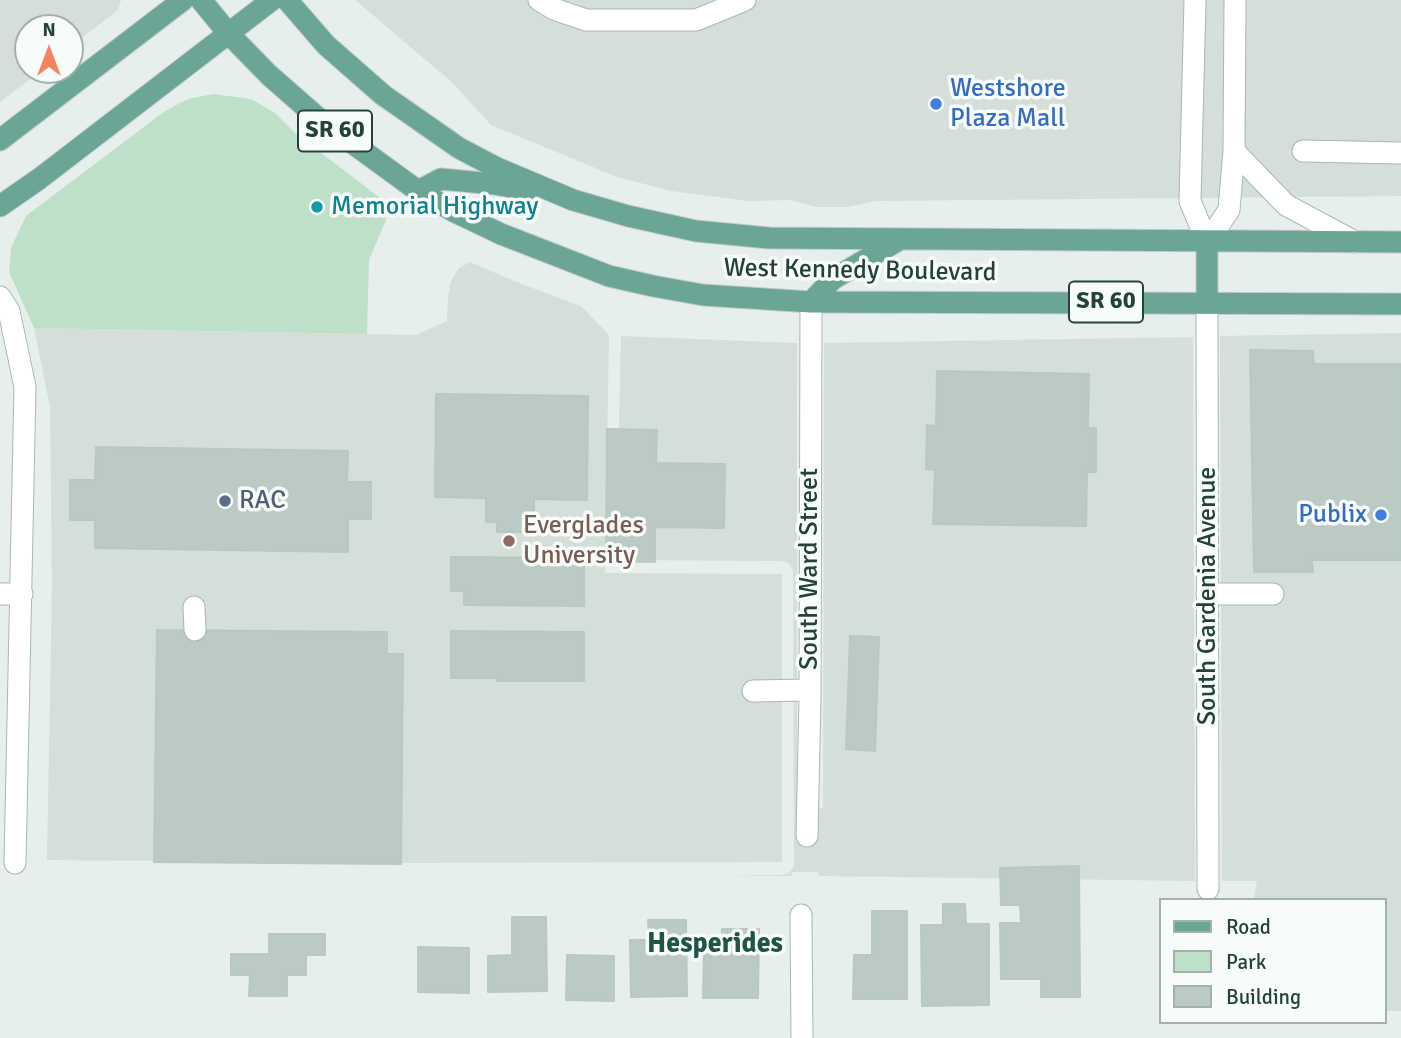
<!DOCTYPE html>
<html>
<head>
<meta charset="utf-8">
<style>
	body { margin:0 }
	#map { position:relative; width:1401px; height:1038px; overflow:hidden; background:#e6efeb; font-family:Signika,sans-serif }
	canvas { display:block }
	.legend { position:absolute; left:1159px; top:898px; width:228px; height:126px; box-sizing:border-box; background:#f7fbf9; border:2px solid #a3b1ad; margin:0; padding:9px 12px; list-style:none; font-size:21px; color:#24423a }
	.legend li { display:flex; align-items:center; gap:14px; height:35px }
	.legend b { width:35px; border:2px solid #a3b1ad }
	.north { position:absolute; left:14px; top:14px; width:70px; height:70px; box-sizing:border-box; background:#f7fbf9; border:2px solid #a3b1ad; border-radius:50%; rotate:0deg; font-size:19px; font-weight:700; line-height:28px; text-align:center; color:#24423a }
	.north::after { content:''; display:block; margin:auto; width:24px; height:32px; background:#f4845f; clip-path:polygon(50% 0,100% 100%,50% 72%,0 100%) }
</style>
</head>
<body>
<div id="map">
<canvas width="1401" height="1038"></canvas>
<ul class="legend">
<li><b style="height:9px;background:#6aa596"></b>Road</li>
<li><b style="height:19px;background:#bfe0c8"></b>Park</li>
<li><b style="height:19px;background:#bbcac4"></b>Building</li>
</ul>
<div class="north">N</div>
</div>
<script>
const ctx = document.querySelector('canvas').getContext('2d');
ctx.lineJoin = 'round';
function fillPath(path, color) { ctx.fillStyle = color; ctx.fill(path, 'evenodd'); }
const toPath = rows => new Path2D(rows.map(r => 'M' + r).join(''));
function strokePath(path, color, width, dash) { ctx.strokeStyle = color; ctx.lineWidth = width; ctx.lineCap = dash ? 'butt' : 'round'; ctx.setLineDash(dash || []); ctx.stroke(path); }
function write(font, color, halo, rows, align = 'center') {
  ctx.font = font + ' Signika,sans-serif'; ctx.lineWidth = 7; ctx.setLineDash([]); ctx.textBaseline = 'middle'; ctx.strokeStyle = halo; ctx.fillStyle = color; for (const [text, x, y, turn = 0] of rows) {
    ctx.save(); ctx.translate(x, y); ctx.rotate((+turn || 0) * Math.PI / 180); ctx.textAlign = isNaN(turn) ? turn : align; if (halo) ctx.strokeText(text, 0, 0); ctx.fillText(text, 0, 0); ctx.restore();
  }
}
fillPath(toPath([
	[0,0,121,0,118,10,70,47,70,28,28,28,28,70,42,70,0,102],
	[355,0,1401,0,1401,196,876,201,847,207,816,207,791,200,749,201,671,191,617,177,491,125,453,83],
	[470,262,519,283,581,306,609,335,605,573,782,574,782,862,407,863,47,860,52,585,50,407,34,328,416,335,447,321,448,297,451,281,458,269],
	[1401,333,1401,1011,1385,1011,1385,900,1254,900,1257,881,1222,881,1220,336],
	[621,336,797,343,797,808,823,808,824,343,1193,337,1195,881,819,876,818,872,792,872,792,876,715,876,782,875,789,873,794,866,793,570,789,563,782,561,616,560]
]), '#d4dfda');
fillPath(toPath([
	[213,94,251,99,275,113,295,133,379,197,386,210,386,220,369,260,367,334,34,328,9,272,11,248,26,216,165,111,188,99]
]), '#bfe0c8');
const building = toPath([
	[1250,350,1313,351,1314,364,1401,364,1401,560,1312,560,1313,572,1254,572,1250,350],
	[937,371,1089,374,1088,428,1096,428,1096,472,1087,472,1086,526,933,524,935,470,926,469,927,425,936,426,937,371],
	[436,394,588,396,587,500,534,499,534,518,526,518,525,532,497,532,497,522,486,522,486,498,435,497,436,394],
	[607,429,657,430,656,463,725,464,724,528,655,527,655,562,606,561,607,429],
	[96,447,348,451,347,482,371,482,371,519,348,519,348,552,95,548,95,520,70,520,70,480,95,480,96,447],
	[451,557,584,558,584,606,464,605,464,591,451,591,451,557],
	[157,630,387,632,387,654,403,654,401,864,154,862,157,630],
	[451,631,584,632,584,681,497,681,497,678,451,678,451,631],
	[850,636,879,637,875,751,846,749,850,636],
	[1079,866,1080,997,1041,997,1041,979,1001,979,1000,923,1021,923,1020,905,1001,905,1000,868,1079,866],
	[943,904,965,904,966,924,989,924,989,1005,922,1006,921,925,943,925,943,904],
	[872,911,907,911,907,999,853,999,854,955,872,955,872,911],
	[512,917,546,917,547,991,488,992,488,956,512,955,512,917],
	[648,920,686,920,687,996,631,997,630,940,649,940,648,920],
	[722,929,759,929,758,998,703,998,704,952,722,952,722,929],
	[269,934,325,934,325,955,306,955,306,975,287,975,287,996,249,996,250,975,231,975,231,954,269,954,269,934],
	[418,947,469,948,469,993,418,992,418,947],
	[567,955,614,956,614,1001,566,1000,567,955]
]);
fillPath(building, '#bbcac4');
strokePath(building, '#b8c9c2', 2);
const minor = toPath([
	[539,0,554,9,586,20,696,20,745,0],
	[1195,0,1190,201,1207,242],
	[1234,151,1286,205,1355,242],
	[1303,151,1401,153],
	[1207,242,1229,210,1234,151,1235,0],
	[0,297,9,311,25,387,15,863],
	[1207,302,1208,889],
	[0,594,22,594],
	[1207,594,1273,594],
	[194,607,195,630],
	[753,691,810,690],
	[807,836,810,698,811,302],
	[801,915,802,1038]
]);
const major = toPath([
	[201,0,228,33,269,75,318,118,418,191,455,212,501,234,609,276,653,286,703,295,811,302,1401,304],
	[287,0,326,45,383,95,459,148,497,168,573,200,628,216,696,231,769,238,1401,242],
	[0,140,183,0],
	[418,191,441,179,494,184,527,190],
	[0,206,39,179,272,0],
	[811,302,833,279,897,241],
	[1207,302,1207,242]
]);
strokePath(minor, '#a8b8b2', 23);
strokePath(major, '#c2cac8', 23);
strokePath(minor, '#fff', 21);
strokePath(major, '#6aa596', 21);
for (const [x, y, r, color] of [
	[936,104,7,"#3f7fe0"],
	[317,207,7,"#0f9aa8"],
	[225,501,7,"#5c6f8a"],
	[1381,515,7,"#3f7fe0"],
	[509,541,7,"#8d6e63"]
]) { const dot = new Path2D(); dot.arc(x, y, r, 0, 2 * Math.PI); ctx.fillStyle = color; ctx.fill(dot); strokePath(dot, '#f7fbf9', 2.5); }
for (const [x, y, w] of [
	[335,131,74],
	[1106,302,74]
]) { const box = new Path2D(); box.roundRect(x - w / 2, y - 20.5, w, 41, 5); ctx.fillStyle = '#f7fbf9'; ctx.fill(box); strokePath(box, '#24423a', 2); }
write('bold 24px', '#24423a', null, [
	["SR 60",335,131],
	["SR 60",1106,302]
]);
write('26px', '#366cbe', '#f7fbf9', [
	["Westshore",950,89],
	["Plaza Mall",950,119],
	["Publix",1367,515,"right"]
], 'left');
write('26px', '#0d838f', '#f7fbf9', [
	["Memorial Highway",331,207]
], 'left');
write('26px', '#24423a', '#f7fbf9', [
	["West Kennedy Boulevard",860,271,1],
	["South Ward Street",810,569,-90],
	["South Gardenia Avenue",1208,596,-90]
]);
write('26px', '#4e5e75', '#f7fbf9', [
	["RAC",239,501]
], 'left');
write('26px', '#785e54', '#f7fbf9', [
	["Everglades",523,526],
	["University",523,556]
], 'left');
write('bold 28px', '#1f5548', '#f7fbf9', [
	["Hesperides",715,945]
]);
</script>
</body>
</html>
